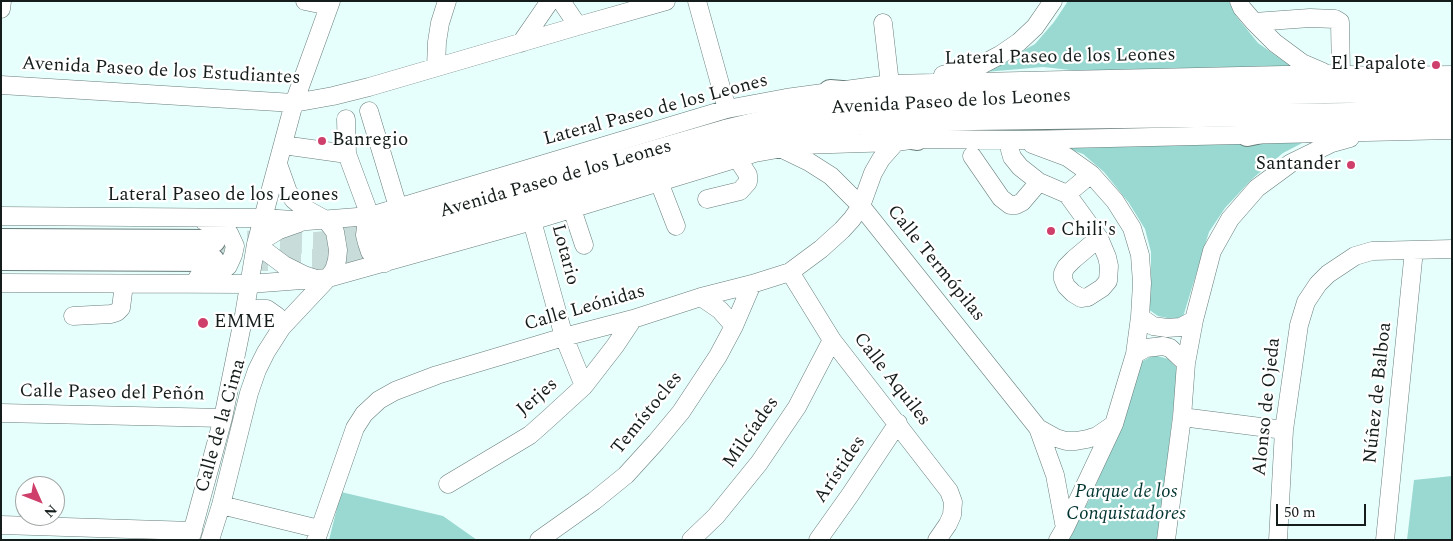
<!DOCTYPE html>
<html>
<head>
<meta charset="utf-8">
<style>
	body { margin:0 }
	#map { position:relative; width:1453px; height:541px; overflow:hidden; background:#e7fffc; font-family:Spectral,serif }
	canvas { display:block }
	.frame { position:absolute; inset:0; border:2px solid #151d1c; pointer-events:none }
	.north { position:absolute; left:15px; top:476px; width:50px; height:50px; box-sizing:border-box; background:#fff; border:1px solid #a1a5a4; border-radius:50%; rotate:134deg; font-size:14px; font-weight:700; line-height:20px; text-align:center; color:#151d1c }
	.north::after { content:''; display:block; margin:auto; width:18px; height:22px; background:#ce406b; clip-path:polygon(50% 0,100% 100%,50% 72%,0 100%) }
	.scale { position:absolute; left:1276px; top:504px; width:90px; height:22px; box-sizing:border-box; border:2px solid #151d1c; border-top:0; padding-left:6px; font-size:15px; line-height:18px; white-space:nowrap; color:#151d1c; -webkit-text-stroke:4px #fff; paint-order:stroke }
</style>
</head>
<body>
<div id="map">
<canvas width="1453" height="541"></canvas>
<div class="frame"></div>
<div class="north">N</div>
<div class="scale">50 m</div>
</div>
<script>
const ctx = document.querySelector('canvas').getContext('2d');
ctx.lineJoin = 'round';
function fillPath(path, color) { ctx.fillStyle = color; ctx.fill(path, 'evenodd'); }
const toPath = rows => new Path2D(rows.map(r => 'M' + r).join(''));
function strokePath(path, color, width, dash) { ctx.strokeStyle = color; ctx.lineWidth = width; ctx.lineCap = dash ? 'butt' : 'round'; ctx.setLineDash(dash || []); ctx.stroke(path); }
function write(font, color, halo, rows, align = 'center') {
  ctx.font = font + ' Spectral,serif'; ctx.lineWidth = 4.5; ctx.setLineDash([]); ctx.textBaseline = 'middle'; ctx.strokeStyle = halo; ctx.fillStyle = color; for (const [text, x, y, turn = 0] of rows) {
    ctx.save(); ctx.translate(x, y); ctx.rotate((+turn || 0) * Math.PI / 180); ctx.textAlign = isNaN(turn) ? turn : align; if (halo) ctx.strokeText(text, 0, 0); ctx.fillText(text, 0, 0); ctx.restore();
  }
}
fillPath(toPath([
	[1068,1,1229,1,1236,16,1258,43,1296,70,1089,72,1043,67,985,72,1035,44,1054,22],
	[1310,139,1283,153,1252,179,1225,208,1209,232,1183,317,1172,319,1158,316,1148,309,1146,301,1151,275,1151,252,1145,229,1129,203,1104,172,1083,154,1061,146],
	[1154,355,1168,359,1178,369,1158,540,1066,540,1091,497,1118,430,1141,362],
	[1452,476,1452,540,1407,540,1414,480],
	[341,492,443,516,477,540,329,540]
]), '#99d9d1');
strokePath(toPath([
	[214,241,317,243,333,241,377,231],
	[213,260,318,260,351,255,382,247]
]), '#c8ddda', 22, [22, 11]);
const minor = toPath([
	[305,1,329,6],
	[561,1,578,26],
	[697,1,727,109],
	[1239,1,1242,8,1254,22,1275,43,1302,63,1323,72],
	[1,9,2,1],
	[1254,22,1310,18,1335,19,1340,22,1341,75],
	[883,23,890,84],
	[521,43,550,1],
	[436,67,437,42,440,23,447,1],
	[943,75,983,64,1000,55,1019,42,1035,27,1053,1],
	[1,85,294,103,333,96,369,87,578,26,666,1],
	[369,111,398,207],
	[346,119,347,154],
	[1010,140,1010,150,1012,157,1020,167,1039,182,1067,194,1091,174],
	[1032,144,1067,157,1091,174,1115,201,1132,228,1140,255,1142,283,1140,317,1135,354,1114,424,1065,528,1058,540],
	[283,145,347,154,370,216,366,227,365,235,367,243,370,252,385,263],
	[780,148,809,162,831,176,861,206,1038,428,1055,475,1065,528],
	[972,156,1001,198,1010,205,1016,205,1022,202,1039,182],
	[659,182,676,226],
	[1067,194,1099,238,1107,257,1109,266,1108,281,1102,288,1088,297,1081,298,1073,293,1066,286,1063,279,1063,273,1066,267,1074,259,1099,238],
	[707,199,740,191,748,182,748,175,737,158],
	[572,209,584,245],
	[1,216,264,218,307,221,370,216,727,109,786,98,890,84,1328,74,1374,76,1452,75],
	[532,221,564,337,584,386],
	[299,223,279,230,256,244,284,265,304,275,313,278],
	[790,272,832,340,949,491,953,502,952,515,948,524,937,540],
	[198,277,218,274,228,266,233,255,235,246,229,233,218,226,204,221],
	[1,283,249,284,328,278,532,221,755,153,800,145,896,142,917,139,1024,140,1452,130],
	[701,297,720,310,734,326],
	[244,315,254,309,267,309,277,316,282,327],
	[73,316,111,314,117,312,121,308,124,284],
	[1140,317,1153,326,1167,328,1181,327,1194,320],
	[1135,354,1146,348,1163,346,1170,348,1186,363],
	[1,413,223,418],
	[1182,417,1284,430],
	[1038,428,1056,438,1066,441,1076,441,1087,439,1097,436,1113,425],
	[448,484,510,447,530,435,548,419,584,386,615,346,633,319],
	[221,505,319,529],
	[1,525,193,531],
	[190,540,223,418,244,315,256,244,294,103,331,1],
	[210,540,221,505,249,393,257,370,266,352,282,327,328,278,334,270,337,260,338,250,335,232,330,225,324,219,304,208,294,200,288,192,278,164],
	[316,540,355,428,364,414,379,400,395,391,437,375,564,337,633,319,701,297,752,284,790,272,821,249,842,230,852,219,861,206,873,173,881,159,896,142],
	[539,540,594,501,626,475,656,442,681,412,718,356,734,326,752,284],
	[691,540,716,516,759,463,797,407,832,340],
	[818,540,850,495,898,423],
	[1166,540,1182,417,1186,363,1194,320,1212,251,1230,219,1257,188,1291,163,1332,143,1350,138],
	[1278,540,1284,430,1299,325,1306,302,1318,284,1328,274,1355,256,1372,251,1452,249],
	[1385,540,1414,250]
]);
const major = toPath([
	[830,91,866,94],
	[875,132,917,139],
	[1247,135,1295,125],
	[377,231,725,131,800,113,860,104,950,100,1325,92,1452,91],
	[1,240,214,241],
	[382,247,730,148,780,135,814,128,866,123,973,119,1349,114,1452,111],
	[1,259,213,260]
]);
strokePath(minor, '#687e7b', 19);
strokePath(major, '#687e7b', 24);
strokePath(minor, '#fff', 18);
strokePath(major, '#fff', 22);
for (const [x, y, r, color] of [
	[1436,65,5,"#ce406b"],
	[322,141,5,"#ce406b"],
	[1351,165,5,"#ce406b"],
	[1051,231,5,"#ce406b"],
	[203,323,6,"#ce406b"]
]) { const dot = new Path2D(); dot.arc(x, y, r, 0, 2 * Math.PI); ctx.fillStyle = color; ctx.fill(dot); strokePath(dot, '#fff', 2); }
write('19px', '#151d1c', '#fff', [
	["Lateral Paseo de los Leones",1060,58,-1],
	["Avenida Paseo de los Estudiantes",161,72,3],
	["Avenida Paseo de los Leones",951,103,-3],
	["Lateral Paseo de los Leones",656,111,-15],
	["Avenida Paseo de los Leones",556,180,-16],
	["Lateral Paseo de los Leones",223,196],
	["Lotario",564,255,75],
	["Calle Termópilas",935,264,51],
	["Calle Leónidas",585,309,-16],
	["Calle Aquiles",891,380,52],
	["Núñez de Balboa",1379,393,-84],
	["Calle Paseo del Peñón",112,394,1],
	["Jerjes",538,398,-41],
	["Alonso de Ojeda",1268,407,-84],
	["Temístocles",648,414,-51],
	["Calle de la Cima",222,426,-74],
	["Milcíades",752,433,-55],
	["Arístides",841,470,-56]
]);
write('19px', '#151d1c', '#fff', [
	["El Papalote",1426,65,"right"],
	["Banregio",332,141],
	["Santander",1341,165,"right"],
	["Chili's",1061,231],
	["EMME",214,323]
], 'left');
write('italic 19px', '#013430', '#fff', [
	["Parque de los",1126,493],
	["Conquistadores",1126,515]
]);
</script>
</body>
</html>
